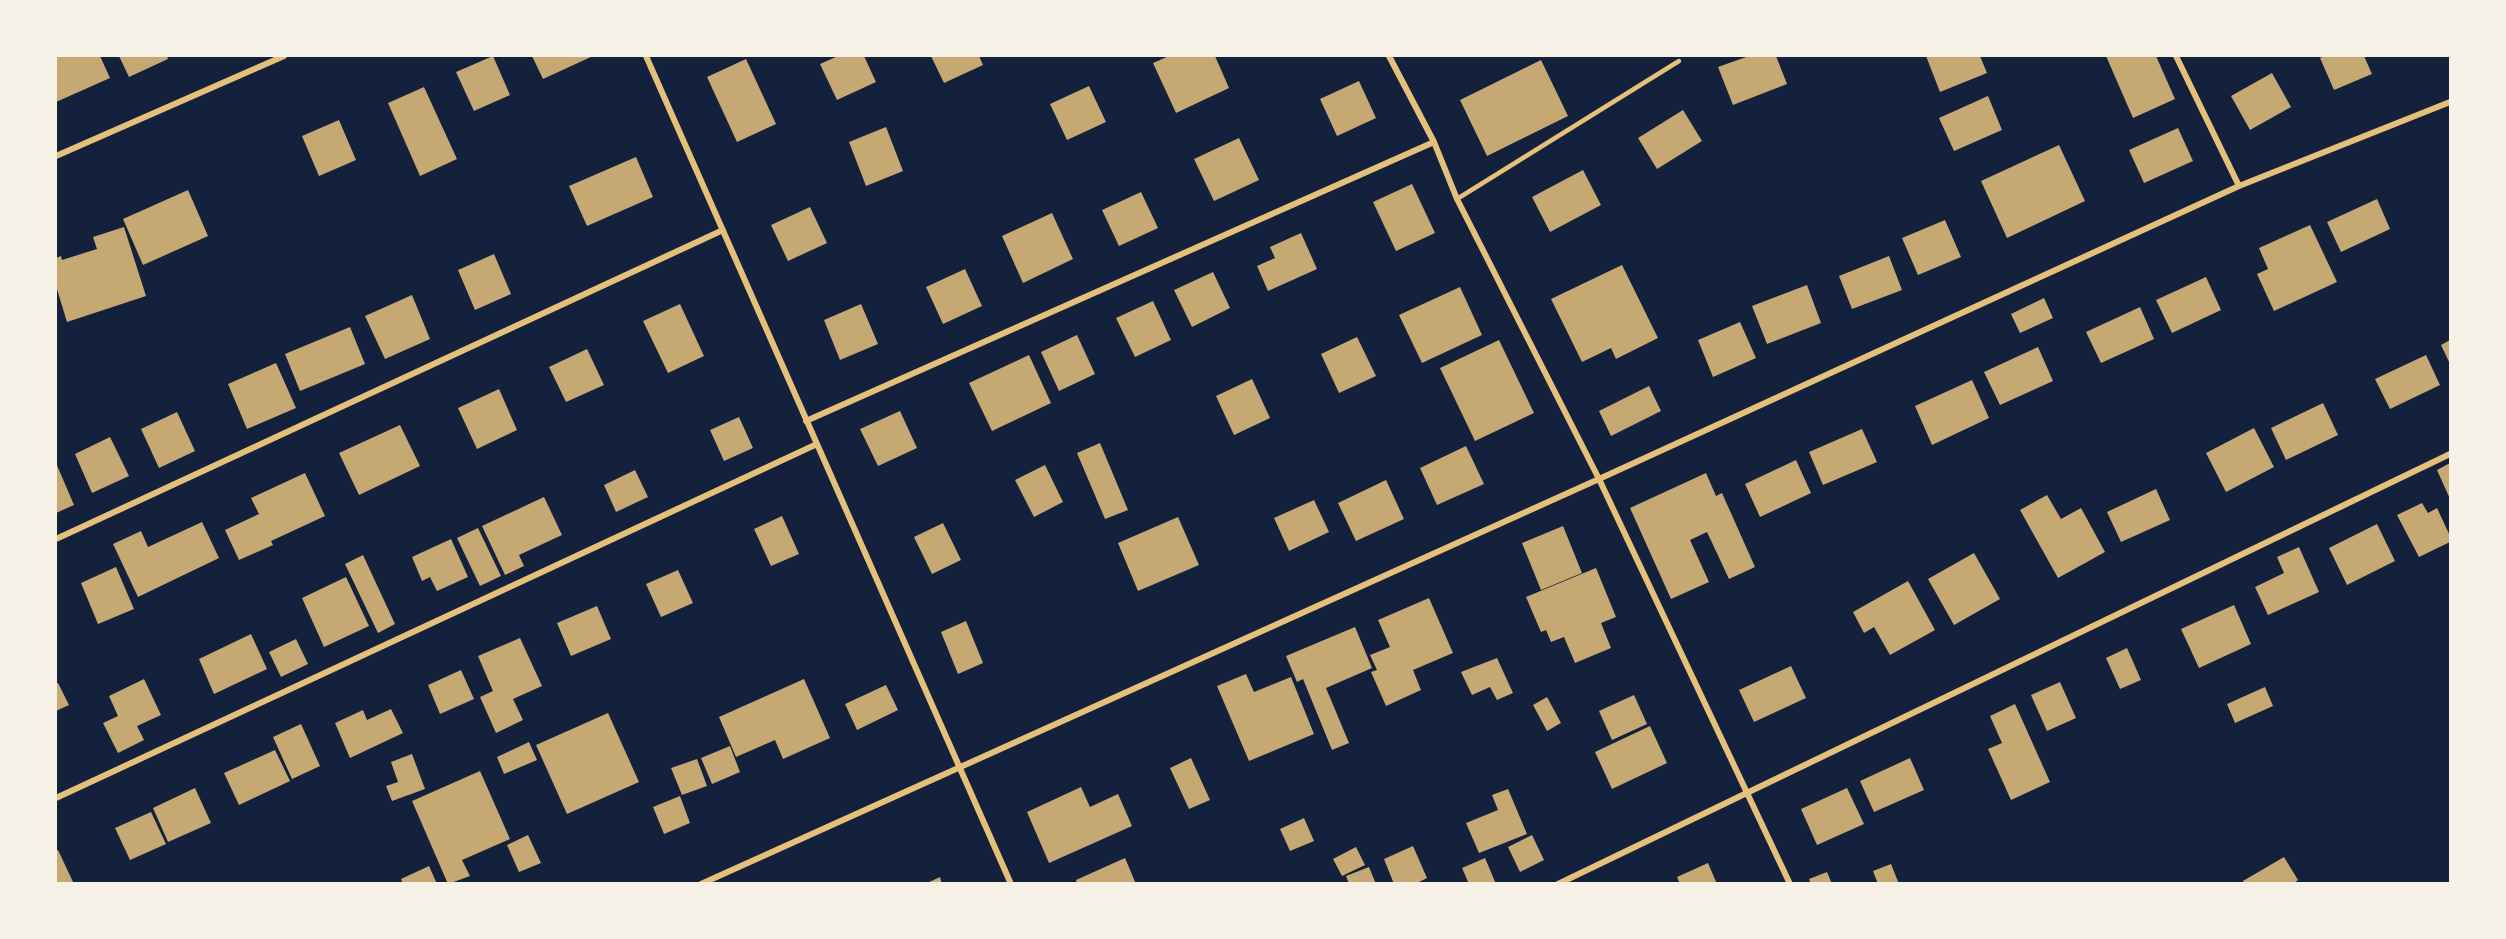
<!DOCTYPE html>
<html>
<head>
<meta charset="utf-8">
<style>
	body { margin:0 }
	#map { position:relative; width:2506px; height:939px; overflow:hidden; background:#14213d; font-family:"Sofia Sans Condensed",sans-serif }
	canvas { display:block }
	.frame { position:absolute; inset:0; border:57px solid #f6f1e7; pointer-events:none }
</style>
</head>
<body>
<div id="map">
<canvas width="2506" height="939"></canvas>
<div class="frame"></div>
</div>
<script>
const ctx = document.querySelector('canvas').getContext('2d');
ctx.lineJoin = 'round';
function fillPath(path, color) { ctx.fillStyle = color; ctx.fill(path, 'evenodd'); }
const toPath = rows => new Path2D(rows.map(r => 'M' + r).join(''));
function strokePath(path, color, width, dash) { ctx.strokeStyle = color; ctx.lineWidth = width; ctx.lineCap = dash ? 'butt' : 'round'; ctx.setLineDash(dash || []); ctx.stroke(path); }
fillPath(toPath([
	[56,56,100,56,110,78,56,102],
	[119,56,167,56,168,59,129,77],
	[493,56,510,95,474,111,456,72],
	[532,56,593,56,543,79],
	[838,56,864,56,876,82,837,100,820,64],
	[931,56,979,56,983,65,944,83],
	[1169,56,1215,56,1229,88,1176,113,1153,63],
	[1749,56,1776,56,1787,84,1733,105,1718,67],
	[1926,56,1980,56,1987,73,1940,92],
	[2106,56,2156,56,2175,99,2133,118],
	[2325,56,2364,56,2372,74,2334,90,2320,58],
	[746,59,776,124,737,142,707,77],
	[1541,60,1568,116,1487,156,1460,100],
	[2272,73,2291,107,2250,130,2231,96],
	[1359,81,1376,118,1337,136,1320,99],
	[1089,86,1106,122,1067,140,1050,104],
	[424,87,457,159,420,176,388,103],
	[1988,96,2002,130,1954,151,1939,118],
	[1683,110,1702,141,1657,169,1638,138],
	[339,120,356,160,319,176,302,136],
	[886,127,903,171,866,186,849,142],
	[2178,128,2193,161,2144,183,2129,150],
	[1239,138,1259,180,1214,201,1194,159],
	[2059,145,2085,201,2007,238,1981,181],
	[636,157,653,197,587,226,569,186],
	[1583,170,1601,205,1550,232,1532,197],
	[1412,184,1435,233,1396,251,1373,202],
	[188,190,208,236,143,265,123,219],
	[1141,192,1158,228,1119,246,1102,210],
	[2377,199,2390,229,2341,252,2327,222],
	[810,207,827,243,788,261,771,225],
	[1052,213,1073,259,1023,283,1002,236],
	[1945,220,1961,257,1918,275,1902,238],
	[2310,225,2337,282,2274,311,2257,274,2268,269,2259,248],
	[124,227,146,296,67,322,56,286,56,258,61,256,62,260,97,249,93,237],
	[1301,233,1317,269,1268,291,1257,266,1275,258,1270,247],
	[494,254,511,294,475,310,458,270],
	[1889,256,1902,290,1852,309,1839,276],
	[1622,265,1658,338,1616,359,1611,348,1582,362,1551,299],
	[965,269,982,306,943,324,926,287],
	[1213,272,1230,308,1192,327,1174,290],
	[2206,277,2221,310,2172,333,2156,300],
	[1807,285,1821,323,1767,344,1752,306],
	[1460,287,1482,335,1422,363,1399,315],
	[412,295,430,339,385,359,365,316],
	[2044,298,2053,318,2020,333,2011,314],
	[1153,301,1171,340,1135,357,1116,318],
	[680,304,704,356,668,373,643,321],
	[861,304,878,344,840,360,824,320],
	[2140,307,2154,339,2101,363,2086,332],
	[1740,322,1756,358,1713,377,1698,340],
	[350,327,365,364,300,391,285,354],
	[1077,335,1095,374,1059,391,1041,352],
	[1357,337,1376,376,1339,393,1321,354],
	[1499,340,1534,413,1475,441,1440,368],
	[2450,340,2450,364,2441,345],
	[2038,347,2053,381,2000,405,1984,372],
	[587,349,604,385,566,402,549,367],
	[1029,355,1051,403,992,431,969,383],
	[2426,355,2440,385,2390,409,2375,379],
	[276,363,296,408,247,429,228,384],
	[1252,379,1270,418,1234,435,1216,396],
	[1972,380,1989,418,1932,445,1915,406],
	[1649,386,1661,411,1611,436,1599,411],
	[499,389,517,430,477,449,458,408],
	[2323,403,2338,435,2286,460,2271,428],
	[900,411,917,448,878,466,860,429],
	[177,412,195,451,159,468,141,429],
	[739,417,753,448,724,461,710,430],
	[400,425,420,466,359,495,339,453],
	[2254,428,2274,467,2226,492,2206,453],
	[1862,429,1877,462,1823,485,1809,452],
	[110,437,129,476,92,493,75,454],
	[1100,443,1128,510,1105,519,1077,453],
	[1466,446,1484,484,1437,505,1420,468],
	[1796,460,1811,493,1760,517,1745,484],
	[56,463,74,505,56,513],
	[2450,463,2450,499,2437,470],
	[1045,465,1063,502,1034,517,1015,480],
	[635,470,648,497,616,512,604,485],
	[305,473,325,516,271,541,273,545,239,560,225,530,259,514,251,498],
	[1706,473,1716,496,1722,493,1755,567,1729,579,1707,532,1690,540,1709,582,1671,599,1630,508],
	[1386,480,1404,519,1356,541,1338,503],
	[2156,489,2170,520,2121,542,2107,512],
	[2047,495,2061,519,2081,508,2105,552,2058,578,2020,510],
	[544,497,562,535,519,555,524,566,505,575,482,526],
	[1314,500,1329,532,1289,551,1274,518],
	[2422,503,2428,513,2437,508,2450,536,2450,542,2419,557,2397,515],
	[782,516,799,554,771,566,754,529],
	[1178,517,1199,565,1138,591,1118,543],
	[202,522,219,558,138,597,113,544,141,531,148,547],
	[943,523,961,560,932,574,914,537],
	[2377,524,2395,561,2347,585,2329,548],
	[1563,526,1582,573,1541,590,1522,543],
	[478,528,501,576,480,586,457,538],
	[451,539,468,577,437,591,430,577,422,581,412,557],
	[2299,547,2319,592,2268,615,2255,587,2284,573,2277,557],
	[1974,553,2000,599,1954,625,1928,579],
	[363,555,395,624,378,633,345,564],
	[116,567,134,609,98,624,81,583],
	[1596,568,1616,617,1601,623,1611,648,1575,663,1564,637,1551,642,1546,630,1541,632,1526,597],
	[678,570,693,603,661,617,646,584],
	[346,577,369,626,324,647,302,598],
	[1908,581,1935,630,1890,655,1874,627,1864,633,1853,612],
	[1429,598,1453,653,1413,670,1421,690,1386,706,1371,672,1377,670,1370,655,1390,647,1378,620],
	[2234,605,2251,644,2199,668,2181,629],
	[597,606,611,639,571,656,557,623],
	[966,621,983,663,958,674,941,632],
	[1355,627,1372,668,1326,688,1349,743,1332,750,1303,679,1297,682,1286,656],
	[251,634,267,669,214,694,199,659],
	[520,638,542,686,513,699,523,720,496,733,480,697,493,691,478,656],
	[296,639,308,664,281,677,269,652],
	[2127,648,2141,680,2120,689,2106,658],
	[1497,658,1513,693,1497,700,1490,687,1472,695,1461,672],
	[1791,666,1806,698,1754,722,1739,690],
	[461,670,474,699,440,714,428,685],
	[1246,674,1254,692,1291,677,1314,734,1249,761,1217,686],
	[144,679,161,715,137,726,144,740,118,753,103,723,118,716,109,696],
	[804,679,830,738,783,759,775,740,736,757,719,717],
	[2060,682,2076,718,2047,731,2031,695],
	[58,683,69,705,56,711,56,684],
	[886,685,898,710,857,730,845,704],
	[2265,687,2273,706,2235,723,2227,704],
	[1634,695,1647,724,1612,740,1599,711],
	[1547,697,1561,723,1547,731,1533,705],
	[2015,704,2050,782,2011,800,1988,749,2002,743,1990,716],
	[391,709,403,733,350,758,335,723,363,710,367,720],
	[608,713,639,782,567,814,536,745],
	[301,724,320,766,292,779,273,737],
	[1650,726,1667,763,1612,789,1595,752],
	[529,742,537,760,504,774,497,757],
	[730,746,740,772,712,784,701,758],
	[275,750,290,781,239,805,224,773],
	[412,754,425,789,392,801,386,786,398,782,391,762],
	[1191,758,1210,800,1189,809,1170,768],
	[1910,758,1924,790,1874,812,1860,781],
	[697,759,707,786,682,795,671,768],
	[480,771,510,839,462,860,470,876,448,884,412,801],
	[1081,787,1090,807,1118,794,1132,826,1049,863,1027,812],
	[195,788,211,823,168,842,153,808],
	[1847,788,1864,824,1817,845,1801,809],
	[1508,789,1527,834,1479,853,1466,823,1498,810,1492,795],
	[680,796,690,823,664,834,653,807],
	[151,812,166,844,130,860,115,828],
	[1304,818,1314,841,1290,851,1280,829],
	[528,835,541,863,519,872,507,845],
	[1532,835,1544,860,1520,872,1508,847],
	[1413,846,1427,878,1415,884,1394,884,1384,859],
	[1356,847,1365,865,1342,876,1333,859],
	[58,850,74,884,56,884,56,851],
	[2284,857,2298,880,2293,884,2244,884,2243,881],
	[1125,858,1136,884,1077,884,1076,880],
	[1485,858,1496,884,1469,884,1462,868],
	[1708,863,1717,884,1680,884,1677,877],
	[1891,864,1899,884,1878,884,1873,871],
	[429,866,437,884,403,884,401,879],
	[1369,867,1376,884,1349,884,1346,876],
	[1827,872,1832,884,1811,884,1809,879],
	[940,877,942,884,925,884]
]), '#c6a872');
strokePath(toPath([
	[1457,199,1679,61]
]), '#e5c07b', 4.5);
strokePath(toPath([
	[646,56,1011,884],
	[1389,56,1434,142,1457,199,1599,479,1790,884],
	[2176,56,2239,186],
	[56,156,284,56],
	[806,421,1434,142],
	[56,539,723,230],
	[56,798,817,444],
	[701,884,1599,479,2239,186,2450,102],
	[1558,884,2450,454]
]), '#e5c07b', 6);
</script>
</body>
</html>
